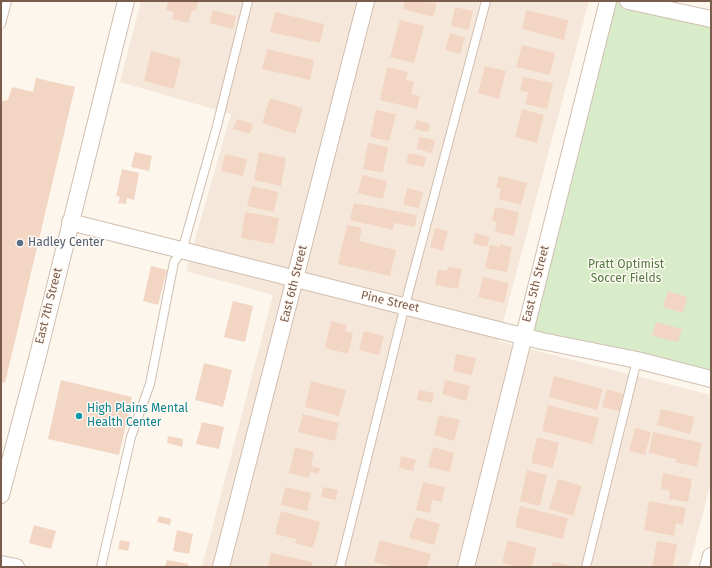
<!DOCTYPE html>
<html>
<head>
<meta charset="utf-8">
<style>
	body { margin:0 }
	#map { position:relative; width:712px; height:568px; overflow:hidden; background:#fdf6ec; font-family:"Fira Sans",sans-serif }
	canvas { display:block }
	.frame { position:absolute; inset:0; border:2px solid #7a5c4d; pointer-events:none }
</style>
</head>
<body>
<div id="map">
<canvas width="712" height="568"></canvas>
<div class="frame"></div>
</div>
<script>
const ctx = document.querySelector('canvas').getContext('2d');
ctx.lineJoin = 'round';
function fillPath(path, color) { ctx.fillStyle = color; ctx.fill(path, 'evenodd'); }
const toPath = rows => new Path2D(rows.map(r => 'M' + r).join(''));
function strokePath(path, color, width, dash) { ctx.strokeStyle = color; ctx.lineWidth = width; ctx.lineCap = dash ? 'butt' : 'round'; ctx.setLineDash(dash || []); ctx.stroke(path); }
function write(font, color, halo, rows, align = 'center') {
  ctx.font = font + ' "Fira Sans",sans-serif'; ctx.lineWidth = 3; ctx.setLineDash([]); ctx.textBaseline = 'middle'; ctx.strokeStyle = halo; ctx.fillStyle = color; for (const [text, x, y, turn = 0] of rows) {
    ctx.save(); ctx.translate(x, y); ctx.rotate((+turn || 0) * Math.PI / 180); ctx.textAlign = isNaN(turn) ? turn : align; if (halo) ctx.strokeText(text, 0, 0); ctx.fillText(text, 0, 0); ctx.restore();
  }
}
fillPath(toPath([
	[141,1,589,1,498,341,711,395,711,482,689,567,202,567,273,295,186,271,231,114,120,82]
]), '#f5e8da');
fillPath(toPath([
	[608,1,628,1,711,19,711,372,524,336]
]), '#d8ecc9');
fillPath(toPath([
	[168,1,198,1,196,11,192,10,188,23,172,19,174,12,166,10],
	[405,1,437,3,433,17,403,9],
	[455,7,473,11,469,30,451,26],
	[213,10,236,16,233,29,209,23],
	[526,10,568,20,564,40,522,29],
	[275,12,324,24,320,43,270,32],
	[400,20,424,26,414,63,390,57],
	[450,33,465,38,460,54,445,50],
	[522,45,555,53,550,75,516,67],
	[267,49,314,60,310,80,262,69],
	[151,51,181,59,174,89,144,81],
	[485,66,506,71,499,99,478,93],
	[387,67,408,72,406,80,414,82,411,94,420,96,417,109,380,100],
	[523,77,553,83,547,109,525,104,528,92,520,90],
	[36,78,75,87,5,383,1,382,1,104,2,101,8,100,12,87,33,92],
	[270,98,303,108,295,134,262,123],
	[522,109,544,115,537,143,515,137],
	[376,110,396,114,389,141,370,137],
	[237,119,253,124,250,134,233,129],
	[417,120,430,124,428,132,414,129],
	[419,137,435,140,432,153,417,149],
	[368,143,388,147,383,173,363,169],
	[135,152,152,156,149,171,131,167],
	[259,152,286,158,281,186,254,180],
	[409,153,426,157,424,167,406,163],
	[225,154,247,159,243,176,221,171],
	[122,169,139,173,134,200,127,198,126,204,118,203,120,197,116,196],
	[362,175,387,181,383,199,358,193],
	[499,176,527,183,521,205,499,199,501,188,496,187],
	[252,186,278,192,274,212,247,206],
	[407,188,423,192,419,208,403,205],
	[354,203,417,215,415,227,394,223,393,230,350,220],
	[495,207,519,212,514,236,495,232,497,222,492,221],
	[245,212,279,218,274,244,241,238],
	[347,225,362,228,359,241,396,250,390,276,338,264],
	[435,228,448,231,443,251,430,247],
	[475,233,490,237,487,247,473,244],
	[500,244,512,247,507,272,485,268,490,245,500,247],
	[151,266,167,270,158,305,143,301],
	[448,267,462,269,458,289,435,285,438,270,447,271],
	[483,277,509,283,504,303,478,297],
	[668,291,687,297,683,313,663,307],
	[233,301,253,306,245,342,224,337],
	[331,321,347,325,345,331,353,333,348,354,325,348],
	[656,322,682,329,678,342,652,336],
	[364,331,384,336,379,355,359,350],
	[456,354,476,358,472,375,453,371],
	[204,363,232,370,223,407,195,400],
	[554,376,603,389,597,410,549,397],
	[61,380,132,397,119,455,48,439],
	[445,380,470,386,466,401,442,394],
	[311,381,346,390,339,416,305,407],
	[607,389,623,394,619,411,602,407],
	[419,390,434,393,432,403,417,400],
	[548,405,599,418,592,444,542,431],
	[661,409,695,417,690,434,657,425],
	[303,414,339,423,335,441,298,432],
	[439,415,460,420,454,441,434,435],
	[202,422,224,427,219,449,196,444],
	[635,428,651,432,645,455,629,451],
	[653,432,702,443,697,467,675,462,676,459,649,453],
	[168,436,183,439,182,447,167,443],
	[537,437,559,443,553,468,531,463],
	[295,447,314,452,311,466,320,468,318,474,310,472,309,478,289,473],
	[433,447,454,453,450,472,428,467],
	[401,456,416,460,413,471,399,468],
	[527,470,547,475,540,506,520,501],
	[663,473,692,479,688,502,669,499,670,491,661,489],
	[558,479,582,486,573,516,549,509],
	[423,482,445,487,442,502,432,500,430,513,416,510],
	[285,487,311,493,307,511,281,505],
	[323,487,338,490,336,500,321,497],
	[649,501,686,508,683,525,676,523,674,536,644,530],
	[520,506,568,518,563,539,515,527],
	[281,511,320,522,313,548,295,543,296,539,275,534],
	[159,516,171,519,170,525,157,522],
	[416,517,440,524,434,545,409,538],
	[34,525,56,531,51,549,29,543],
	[177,530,193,534,189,554,173,551],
	[120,540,130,542,128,551,118,549],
	[380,540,431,554,427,567,394,567,374,562],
	[508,540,536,548,532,567,517,567,502,563],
	[657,541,677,544,673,567,652,567],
	[271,553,313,562,311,567,268,567],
	[167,560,188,564,188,567,165,567],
	[553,562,571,566,571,567,551,567]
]), '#f3d5c3');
const service = toPath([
	[1,24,7,1],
	[101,567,131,437,150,384,174,262,182,251,217,126,248,1],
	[340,567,405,305,486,1],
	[586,567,637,360]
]);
const minor = toPath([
	[628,1,711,19],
	[70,222,542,341,637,360,711,379],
	[1,495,37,359,126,1],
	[1,564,16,567],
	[221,567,366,1],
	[466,567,608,1],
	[708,567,711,556]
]);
strokePath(service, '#d1beb0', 10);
strokePath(minor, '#d1beb0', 18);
strokePath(service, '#fff', 8);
strokePath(minor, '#fff', 16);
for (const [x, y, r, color] of [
	[20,243,4,"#5c6f8a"],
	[79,416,4,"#0f9aa8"]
]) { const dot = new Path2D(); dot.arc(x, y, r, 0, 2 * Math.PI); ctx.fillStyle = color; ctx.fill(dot); strokePath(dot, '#fffaf3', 1.5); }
write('12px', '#4e5e75', '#fffaf3', [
	["Hadley Center",28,243]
], 'left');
write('12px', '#537a41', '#fffaf3', [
	["Pratt Optimist",626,265],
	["Soccer Fields",626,279]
]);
write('12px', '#7a5c4d', '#fffaf3', [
	["East 6th Street",294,284,-76],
	["East 5th Street",536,284,-76],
	["Pine Street",390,302,13],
	["East 7th Street",49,306,-76]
]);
write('12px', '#0d838f', '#fffaf3', [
	["High Plains Mental",87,409],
	["Health Center",87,423]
], 'left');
</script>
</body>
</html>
